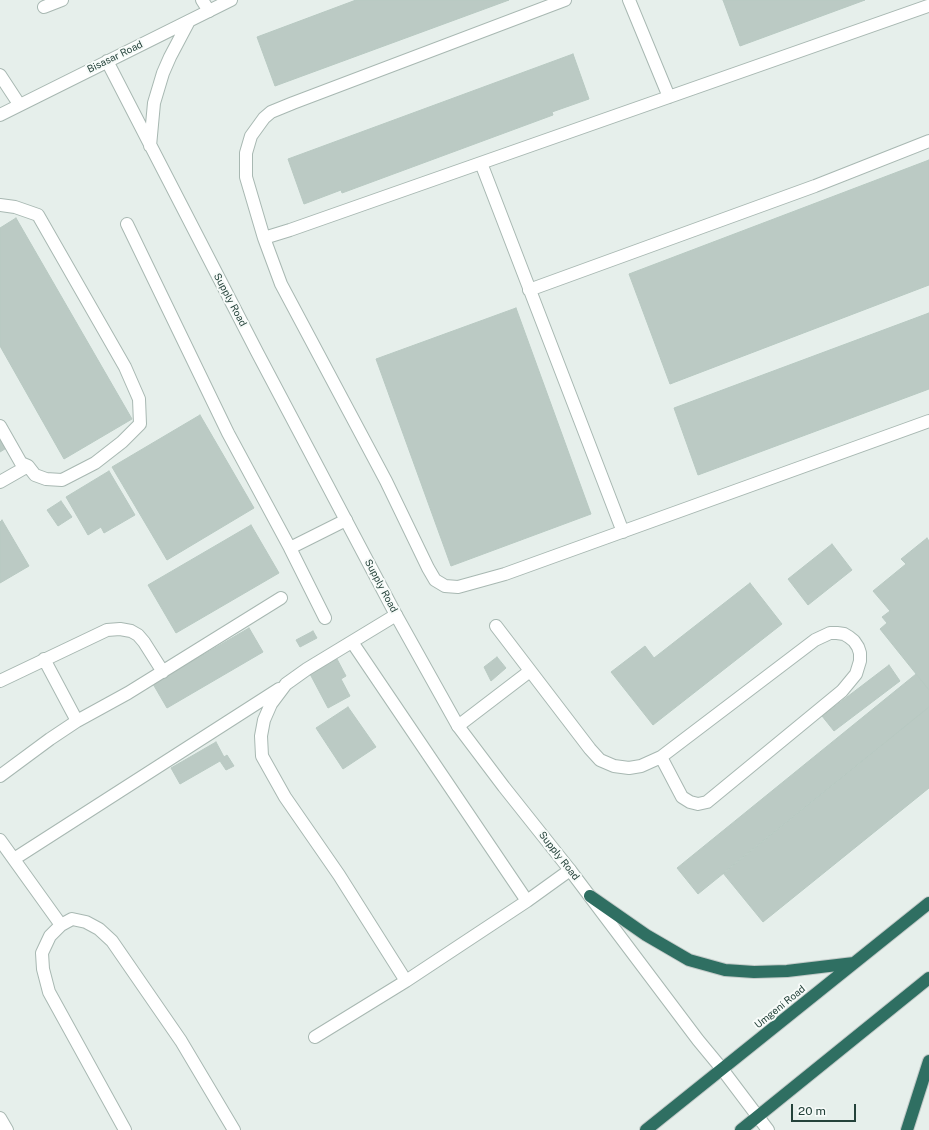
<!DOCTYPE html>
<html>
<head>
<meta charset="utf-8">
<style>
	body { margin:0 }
	#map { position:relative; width:929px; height:1130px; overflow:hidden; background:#e6efeb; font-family:"Public Sans",sans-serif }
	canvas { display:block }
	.scale { position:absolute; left:791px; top:1104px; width:65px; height:18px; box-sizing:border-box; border:2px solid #24423a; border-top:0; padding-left:5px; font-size:12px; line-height:14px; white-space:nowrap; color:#24423a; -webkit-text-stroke:3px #f7fbf9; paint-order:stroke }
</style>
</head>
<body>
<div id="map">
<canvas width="929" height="1130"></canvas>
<div class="scale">20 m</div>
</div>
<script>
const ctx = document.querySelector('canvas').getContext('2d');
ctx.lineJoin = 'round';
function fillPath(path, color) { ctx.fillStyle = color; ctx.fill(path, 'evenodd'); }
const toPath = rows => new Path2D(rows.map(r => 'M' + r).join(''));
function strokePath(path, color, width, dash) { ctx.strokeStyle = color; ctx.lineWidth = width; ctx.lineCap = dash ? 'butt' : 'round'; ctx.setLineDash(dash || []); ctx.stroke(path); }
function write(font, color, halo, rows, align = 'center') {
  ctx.font = font + ' "Public Sans",sans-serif'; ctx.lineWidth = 4; ctx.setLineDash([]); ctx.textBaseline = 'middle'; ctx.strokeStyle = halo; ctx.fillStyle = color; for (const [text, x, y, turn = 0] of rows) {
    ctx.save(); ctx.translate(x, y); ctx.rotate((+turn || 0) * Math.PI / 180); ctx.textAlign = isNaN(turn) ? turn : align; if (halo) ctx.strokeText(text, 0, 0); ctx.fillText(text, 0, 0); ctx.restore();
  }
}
const building = toPath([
	[356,0,509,0,275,86,257,37,356,0],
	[723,0,865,0,740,46,723,0],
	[573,54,589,99,552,112,553,115,342,193,341,190,304,204,288,159,573,54],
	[929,160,929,285,670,384,629,274,929,160],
	[16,218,132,419,64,459,0,346,0,228,16,218],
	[516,308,591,514,451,566,376,359,516,308],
	[929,313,929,389,698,475,674,408,929,313],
	[200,415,254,508,167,560,112,467,200,415],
	[0,434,8,447,0,452,0,434],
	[109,471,135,515,104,533,101,527,88,535,66,497,109,471],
	[61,501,72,517,58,526,47,510,61,501],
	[2,520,29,566,0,583,0,522,2,520],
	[251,525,279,573,176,633,148,585,251,525],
	[927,538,929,541,929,690,880,629,887,623,882,617,890,611,873,591,906,564,901,559,927,538],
	[832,544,852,570,808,605,788,579,832,544],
	[750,583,782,624,653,725,611,672,645,646,654,658,750,583],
	[249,628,263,652,167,708,153,684,249,628],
	[313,631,317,638,300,647,296,640,313,631],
	[497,657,506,668,491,681,484,667,497,657],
	[337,659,346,676,341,679,350,696,328,708,310,674,337,659],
	[889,665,900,681,834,731,822,716,889,665],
	[916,674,929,690,929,707,698,894,677,868,916,674],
	[348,707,376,747,343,769,316,728,348,707],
	[929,707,929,788,763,922,723,873,929,707],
	[216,742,224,757,227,755,234,766,226,770,220,761,180,784,171,768,216,742]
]);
fillPath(building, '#bbcac4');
strokePath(building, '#b8c9c2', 1);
const lane = toPath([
	[202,0,209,11],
	[629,0,669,97],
	[928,6,290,230,264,238,281,284,386,481,428,568,435,580,445,586,458,587,505,574,929,421],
	[44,7,62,0],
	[0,75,19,104],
	[481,163,623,532],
	[0,205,15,207,38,215,125,367,139,399,140,424,122,442,95,463,62,480,46,479,35,475,28,466,21,463,0,426],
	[127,224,228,433,290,548,325,618],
	[264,238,246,177,246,153,251,136,264,118,271,112,293,103,565,0],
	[529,290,815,186,929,141],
	[0,482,28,466],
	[290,548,346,520],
	[396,615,307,669,286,684,271,704,264,720,261,736,262,756,285,797,339,875,406,981],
	[496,626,590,749,600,760,614,766,629,768,641,766,661,757,815,640,830,633,837,633,844,634,849,637,854,641,858,647,860,653,860,661,856,674,842,691,707,802,698,804,690,802,682,797,661,757],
	[352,642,527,901],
	[44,659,77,721],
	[0,681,107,630,120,629,131,631,138,635,144,642,163,672],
	[458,726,530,671],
	[0,776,50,739,77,721,128,693,281,598],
	[0,840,61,925],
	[14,859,279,689],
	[315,1037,406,981,527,901,570,870],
	[0,1118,7,1130],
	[125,1130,49,992,43,969,42,953,50,936,61,925,72,919,86,922,99,929,112,941,181,1041,234,1130]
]);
const street = toPath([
	[107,61,257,352,396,615,458,726,504,787,570,870,698,1040,722,1069,768,1130],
	[0,115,231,0],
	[150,146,154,103,163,73,170,57,189,21]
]);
const highway = toPath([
	[590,896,646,935,689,960,725,970,754,972,787,971,854,963],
	[646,1130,929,903],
	[741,1130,929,978],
	[907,1130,929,1061]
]);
strokePath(lane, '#a8b8b2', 14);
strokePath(street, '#a8b8b2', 14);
strokePath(highway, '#c2cac8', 14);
strokePath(lane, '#fff', 12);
strokePath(street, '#fff', 12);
strokePath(highway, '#2f6f62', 12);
write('10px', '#24423a', '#f7fbf9', [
	["Bisasar Road",115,57,-26],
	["Supply Road",230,300,62],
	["Supply Road",381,586,62],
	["Supply Road",559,856,52],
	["Umgeni Road",780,1007,-39]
]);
</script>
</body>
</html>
